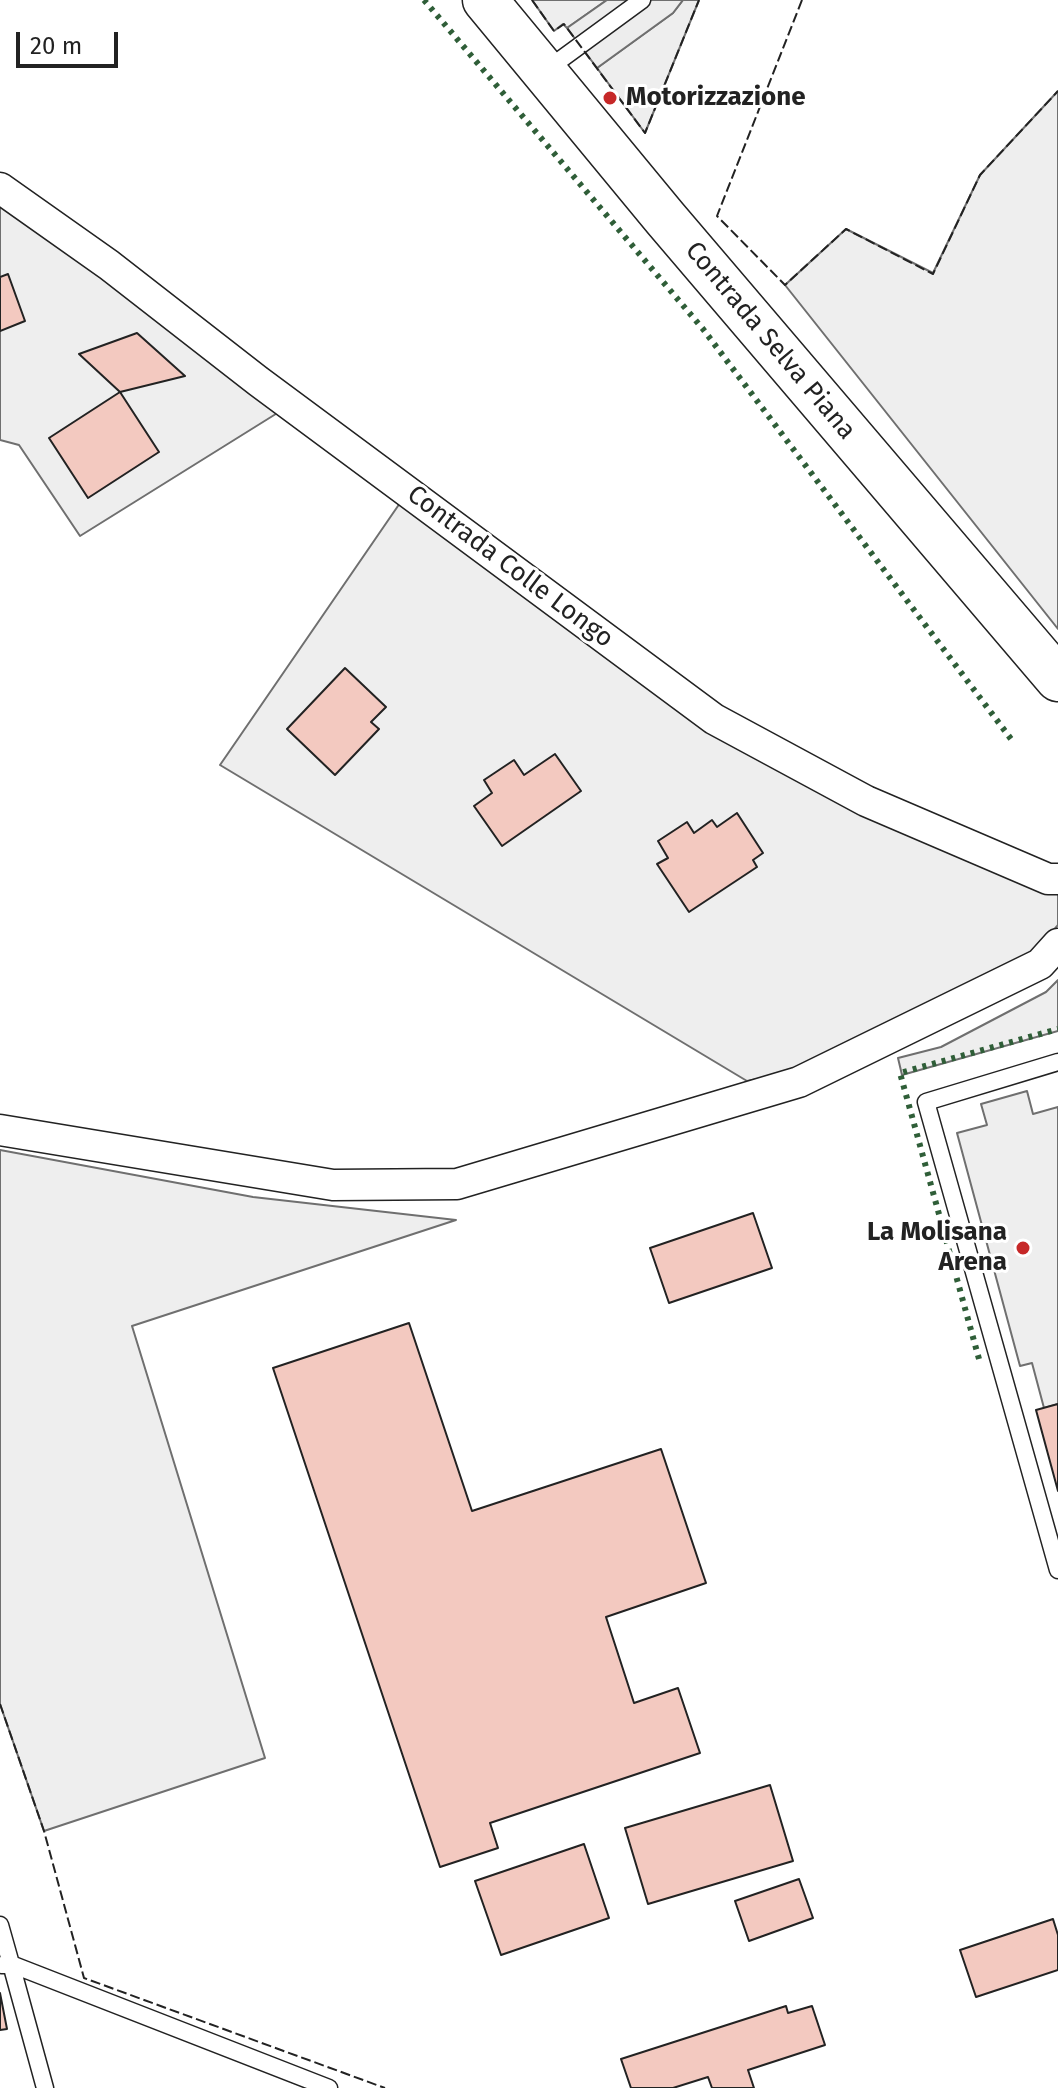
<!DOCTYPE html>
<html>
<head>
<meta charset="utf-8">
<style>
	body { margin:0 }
	#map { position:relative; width:1058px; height:2088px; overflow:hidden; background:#fff; font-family:"Fira Sans",sans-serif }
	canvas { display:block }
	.scale { position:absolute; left:16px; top:32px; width:102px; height:36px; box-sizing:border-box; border:4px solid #222; border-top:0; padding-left:10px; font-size:24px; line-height:28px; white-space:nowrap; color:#222; -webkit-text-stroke:6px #fff; paint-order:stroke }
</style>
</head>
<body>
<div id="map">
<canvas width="1058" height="2088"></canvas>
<div class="scale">20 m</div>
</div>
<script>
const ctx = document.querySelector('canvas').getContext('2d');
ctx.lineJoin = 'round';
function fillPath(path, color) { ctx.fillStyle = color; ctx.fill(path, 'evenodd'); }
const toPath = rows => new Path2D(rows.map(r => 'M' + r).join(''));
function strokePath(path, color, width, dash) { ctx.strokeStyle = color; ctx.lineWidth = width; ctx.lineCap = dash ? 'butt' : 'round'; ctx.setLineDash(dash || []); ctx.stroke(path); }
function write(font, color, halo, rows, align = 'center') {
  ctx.font = font + ' "Fira Sans",sans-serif'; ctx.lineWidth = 6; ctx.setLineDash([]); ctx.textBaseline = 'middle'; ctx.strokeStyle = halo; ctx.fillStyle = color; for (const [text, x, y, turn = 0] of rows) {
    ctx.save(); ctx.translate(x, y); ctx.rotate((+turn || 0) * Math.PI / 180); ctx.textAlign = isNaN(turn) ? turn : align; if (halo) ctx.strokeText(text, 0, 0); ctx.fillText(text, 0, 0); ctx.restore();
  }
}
const green = toPath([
	[532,0,607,0,567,28,563,24,554,31,532,0],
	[683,0,699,0,645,133,597,68,673,13,683,0],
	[1058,91,1058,629,785,285,846,229,933,273,980,175,1058,91],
	[0,199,279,412,80,536,19,445,0,440,0,199],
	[400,503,702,728,859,814,1058,891,1058,925,1028,960,783,1074,747,1081,220,765,400,503],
	[1058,980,1058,1031,902,1075,898,1058,941,1047,1046,992,1058,980],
	[1027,1091,1033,1114,1058,1107,1058,1404,1044,1408,1032,1363,1020,1366,957,1133,987,1125,981,1104,1027,1091],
	[0,1150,253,1197,456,1220,132,1326,265,1758,44,1831,0,1704,0,1150]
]);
fillPath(green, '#eee');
strokePath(green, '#6f6f6f', 2);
const parking = toPath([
	[607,0,683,0,673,13,597,68,567,28,607,0]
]);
fillPath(parking, '#ededed');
strokePath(parking, '#6f6f6f', 2);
const building = toPath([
	[8,274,25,321,0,331,0,277,8,274],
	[137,333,185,376,120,392,79,354,137,333],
	[120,392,159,452,88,498,49,438,120,392],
	[345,668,386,707,371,722,379,729,335,775,287,729,345,668],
	[555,754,581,791,502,846,474,806,492,793,484,780,514,760,524,775,555,754],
	[737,813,763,853,753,860,757,867,689,912,657,864,668,858,658,841,687,822,694,833,712,820,717,827,737,813],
	[753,1213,772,1268,669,1303,650,1248,753,1213],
	[409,1323,472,1511,661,1449,706,1583,606,1617,634,1703,678,1688,700,1753,490,1823,498,1848,440,1867,273,1368,409,1323],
	[1058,1404,1058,1491,1036,1410,1058,1404],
	[770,1785,793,1861,648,1904,625,1828,770,1785],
	[584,1844,609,1918,501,1955,475,1881,584,1844],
	[799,1879,813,1918,749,1941,735,1901,799,1879],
	[1053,1919,1058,1935,1058,1970,976,1997,960,1950,1053,1919],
	[0,1993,7,2029,0,2030,0,1993],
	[786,2006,788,2013,812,2006,825,2045,748,2070,754,2088,712,2088,708,2077,673,2088,631,2088,621,2059,786,2006]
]);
fillPath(building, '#f3c9c0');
strokePath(building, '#222', 2);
const lane = toPath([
	[545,71,642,0],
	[1058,1062,926,1102,1058,1570],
	[0,1925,11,1964,2,1965],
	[11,1964,329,2088],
	[11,1964,45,2088]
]);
const street = toPath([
	[0,188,109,265,258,381,714,719,866,801,1048,879,1058,879],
	[0,1130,333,1185,457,1184,799,1082,1040,964,1058,944]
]);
const secondary = toPath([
	[485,0,665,218,1058,679]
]);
strokePath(lane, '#222', 19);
strokePath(street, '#222', 33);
strokePath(secondary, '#222', 47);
strokePath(lane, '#fff', 16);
strokePath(street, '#fff', 30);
strokePath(secondary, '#fff', 44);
strokePath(toPath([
	[424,0,703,329,1014,743],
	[979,1359,900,1073,1058,1029]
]), '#2f5e38', 6, [4, 6]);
strokePath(toPath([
	[532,0,554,31,564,24,645,133,699,0],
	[802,0,717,216,785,285,846,229,933,274,980,175,1058,91],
	[0,1704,44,1831,84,1978,385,2088]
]), '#222', 2, [10, 4]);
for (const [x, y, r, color] of [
	[610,98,8,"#c62828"],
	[1023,1248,8,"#c62828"]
]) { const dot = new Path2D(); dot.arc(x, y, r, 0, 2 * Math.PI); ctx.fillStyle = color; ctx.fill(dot); strokePath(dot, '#fff', 3); }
write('bold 26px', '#222', '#fff', [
	["Motorizzazione",626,98],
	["La Molisana",1007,1233,"right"],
	["Arena",1007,1263,"right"]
], 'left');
write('26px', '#222', '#fff', [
	["Contrada Selva Piana",770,341,50],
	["Contrada Colle Longo",510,567,37]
]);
</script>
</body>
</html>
